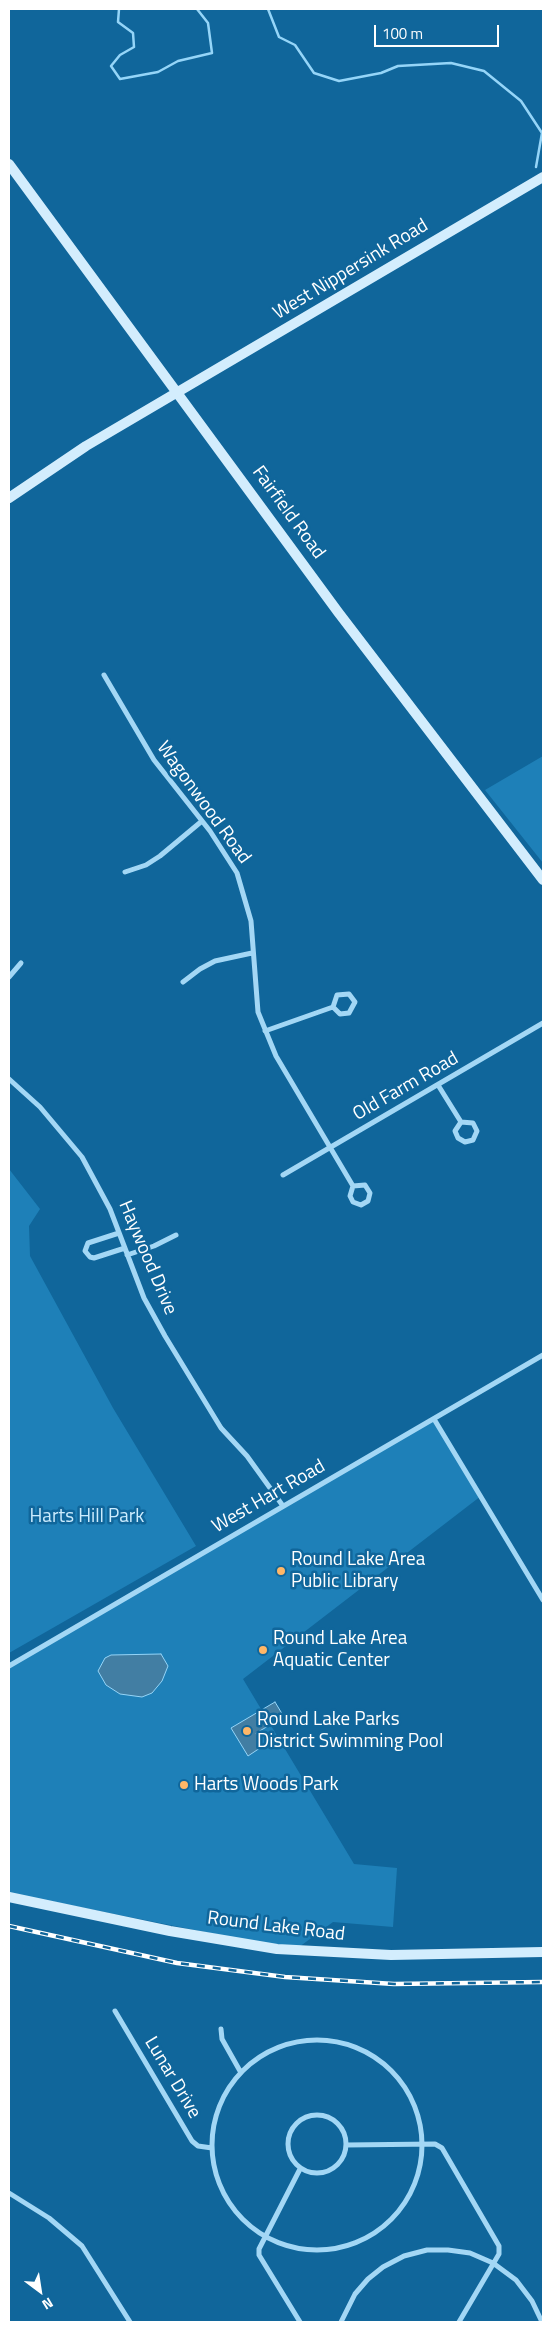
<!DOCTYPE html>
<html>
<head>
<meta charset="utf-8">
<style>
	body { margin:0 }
	#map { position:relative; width:552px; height:2331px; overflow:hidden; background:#10669b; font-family:"Titillium Web",sans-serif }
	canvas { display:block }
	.frame { position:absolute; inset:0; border:10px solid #fff; pointer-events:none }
	.north { position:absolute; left:15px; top:2266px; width:50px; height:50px; -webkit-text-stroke:4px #10669b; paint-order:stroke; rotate:149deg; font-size:14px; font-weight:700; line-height:20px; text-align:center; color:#fff }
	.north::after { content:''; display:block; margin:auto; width:18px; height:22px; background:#fff; clip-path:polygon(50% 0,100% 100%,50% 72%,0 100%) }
	.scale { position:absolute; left:374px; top:25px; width:125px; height:22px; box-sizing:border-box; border:2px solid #fff; border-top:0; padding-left:6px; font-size:15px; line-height:18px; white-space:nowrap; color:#fff; -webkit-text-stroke:4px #10669b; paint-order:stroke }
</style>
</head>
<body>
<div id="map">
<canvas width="552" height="2331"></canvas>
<div class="frame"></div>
<div class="north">N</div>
<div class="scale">100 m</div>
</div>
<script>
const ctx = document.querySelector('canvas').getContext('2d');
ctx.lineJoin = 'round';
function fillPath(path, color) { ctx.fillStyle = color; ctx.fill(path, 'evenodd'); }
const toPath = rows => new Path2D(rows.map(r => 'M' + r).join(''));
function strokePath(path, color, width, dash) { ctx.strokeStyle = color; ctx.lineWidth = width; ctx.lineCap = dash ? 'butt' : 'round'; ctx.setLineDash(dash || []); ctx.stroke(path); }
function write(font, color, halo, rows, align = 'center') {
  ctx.font = font + ' "Titillium Web",sans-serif'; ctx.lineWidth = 5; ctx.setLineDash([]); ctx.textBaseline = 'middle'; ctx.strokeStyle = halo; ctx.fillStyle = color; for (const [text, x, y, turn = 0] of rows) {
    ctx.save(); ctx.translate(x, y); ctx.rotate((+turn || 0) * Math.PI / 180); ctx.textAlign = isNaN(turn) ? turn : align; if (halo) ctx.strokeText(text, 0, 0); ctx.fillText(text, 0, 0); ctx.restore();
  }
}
fillPath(toPath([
	[543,756,543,863,485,790],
	[9,1169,40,1209,29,1226,30,1256,113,1408,196,1546,9,1653],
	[434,1419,481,1496,243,1679,354,1864,397,1868,393,1927,333,1922,295,1950,9,1893,9,1664]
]), '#1e80b8');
const water = toPath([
	[161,1654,168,1666,162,1681,152,1693,142,1697,120,1694,106,1685,98,1671,105,1658,111,1655,161,1654],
	[275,1702,284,1717,256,1733,263,1746,248,1756,231,1728,275,1702]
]);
fillPath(water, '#427ea3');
strokePath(water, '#95d5f8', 1);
strokePath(toPath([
	[119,9,118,22,133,33,134,47,120,55,111,66,120,79,158,72,178,61,212,53,208,23,197,9],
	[268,9,279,37,295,45,314,73,339,81,381,73,398,66,451,63,484,71,521,101,542,133,536,167]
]), '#95d5f8', 2.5);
strokePath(toPath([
	[104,675,154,760,210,831,237,873,251,921,258,1012,276,1056,353,1186,350,1196,353,1202,361,1205,368,1201,370,1193,365,1185,353,1186],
	[125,872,146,865,160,856,202,821],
	[9,977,21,963],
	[183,982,200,969,215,961,252,953],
	[265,1031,333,1007,340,1014,349,1013,355,1002,349,994,337,995,333,1007],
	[9,1079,40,1107,82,1157,110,1209,144,1298,165,1336,221,1428,247,1456,283,1506],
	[438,1085,461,1122,455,1131,458,1138,465,1142,473,1140,477,1131,473,1123,461,1122],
	[283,1175,543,1023],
	[119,1233,88,1243,85,1251,90,1257,94,1258,125,1248],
	[127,1255,154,1246,176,1235],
	[434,1419,543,1600],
	[9,1666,543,1355],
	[115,2011,192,2141,198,2146,212,2148],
	[221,2029,222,2039,240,2071],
	'212 2145a105 105 0 1 1 210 0a105 105 0 1 1-210 0Z',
	'288 2144a29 29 0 1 1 58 0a29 29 0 1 1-58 0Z',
	[346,2145,435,2144,442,2148,499,2246,499,2254,459,2322],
	[9,2193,49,2218,82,2246,130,2322],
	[300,2322,259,2255,259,2249,300,2169],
	[341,2322,355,2294,368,2279,383,2267,404,2256,427,2250,448,2250,470,2253,493,2263,516,2280,532,2301,542,2322]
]), '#a3d7f5', 5);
strokePath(toPath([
	[9,164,338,612,543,880],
	[9,498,86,446,543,177],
	[9,1897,170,1931,277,1949,391,1955,543,1952]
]), '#d3edfd', 10);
const rail = toPath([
	[9,1926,177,1963,285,1977,394,1984,543,1982]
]);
strokePath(rail, '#fff', 4.5);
strokePath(rail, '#10669b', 2.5, [8]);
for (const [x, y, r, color] of [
	[281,1571,5,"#ffb767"],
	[263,1650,5,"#ffb767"],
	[247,1731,5,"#ffb767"],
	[184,1785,5,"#ffb767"]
]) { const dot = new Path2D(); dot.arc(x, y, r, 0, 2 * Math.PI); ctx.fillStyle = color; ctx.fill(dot); strokePath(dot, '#10669b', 2); }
write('19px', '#fff', '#10669b', [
	["West Nippersink Road",351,270,-31],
	["Fairfield Road",288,513,54],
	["Wagonwood Road",203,803,54],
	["Old Farm Road",406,1087,-30],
	["Haywood Drive",147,1258,67],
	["West Hart Road",269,1497,-30],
	["Round Lake Road",276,1927,7],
	["Lunar Drive",172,2078,59]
]);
write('19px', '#ccecfe', '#10669b', [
	["Harts Hill Park",87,1517]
]);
write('19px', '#fff', '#10669b', [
	["Round Lake Area",291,1560],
	["Public Library",291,1582],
	["Round Lake Area",273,1639],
	["Aquatic Center",273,1661],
	["Round Lake Parks",257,1720],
	["District Swimming Pool",257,1742],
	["Harts Woods Park",194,1785]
], 'left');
</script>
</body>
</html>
